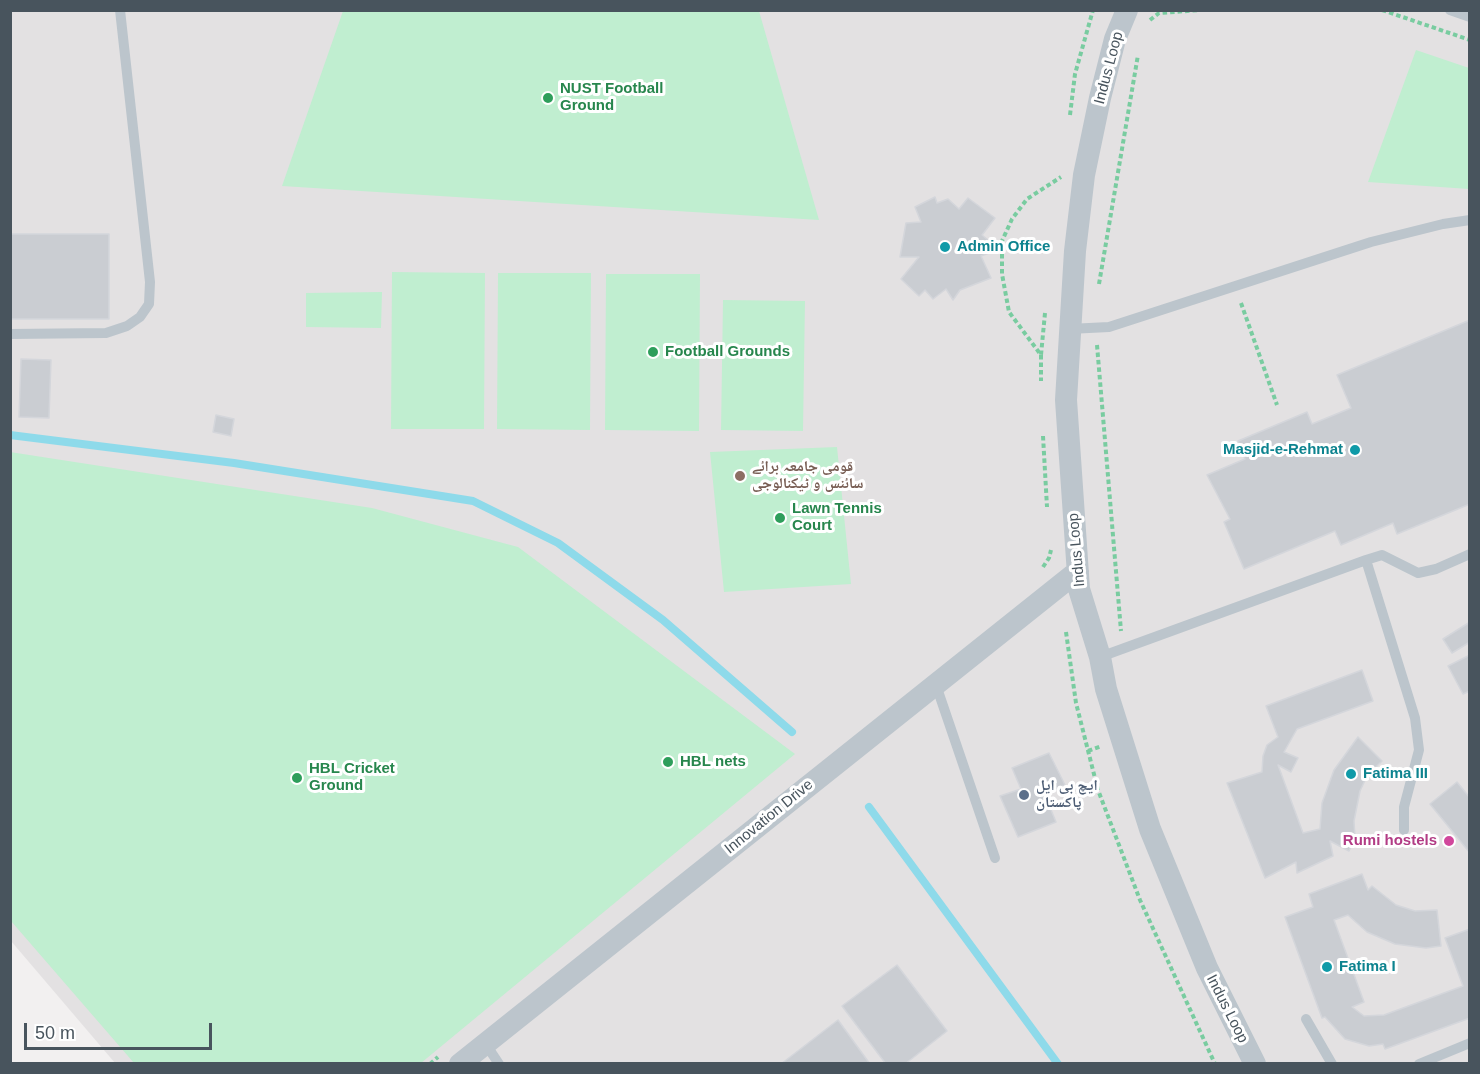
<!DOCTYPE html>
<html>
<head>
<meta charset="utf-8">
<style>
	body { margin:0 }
	#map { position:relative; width:1480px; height:1074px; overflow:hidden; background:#f2f0f0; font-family:Helvetica,sans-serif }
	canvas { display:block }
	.frame { position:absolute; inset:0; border:12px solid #48545d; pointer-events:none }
	.scale { position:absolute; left:24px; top:1023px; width:188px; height:27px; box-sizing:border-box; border:3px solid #48545d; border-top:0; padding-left:8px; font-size:18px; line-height:21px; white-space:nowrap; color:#48545d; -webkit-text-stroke:4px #fff; paint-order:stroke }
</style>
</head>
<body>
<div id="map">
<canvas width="1480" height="1074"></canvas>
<div class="frame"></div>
<div class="scale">50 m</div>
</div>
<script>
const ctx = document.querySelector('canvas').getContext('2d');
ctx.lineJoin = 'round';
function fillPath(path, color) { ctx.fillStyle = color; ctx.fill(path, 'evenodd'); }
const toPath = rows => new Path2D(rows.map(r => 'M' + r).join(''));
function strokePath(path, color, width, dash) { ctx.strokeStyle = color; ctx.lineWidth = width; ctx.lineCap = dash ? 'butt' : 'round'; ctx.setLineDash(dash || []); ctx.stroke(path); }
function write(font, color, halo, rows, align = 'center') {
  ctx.font = font + ' Helvetica,"Noto Naskh Arabic",sans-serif'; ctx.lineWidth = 6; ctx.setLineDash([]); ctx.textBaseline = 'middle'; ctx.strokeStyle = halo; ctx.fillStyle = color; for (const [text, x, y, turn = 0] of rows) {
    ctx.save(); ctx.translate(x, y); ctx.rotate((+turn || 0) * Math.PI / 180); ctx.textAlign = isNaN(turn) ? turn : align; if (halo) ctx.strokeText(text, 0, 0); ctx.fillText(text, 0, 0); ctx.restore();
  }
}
fillPath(toPath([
	[10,11,1469,11,1469,1063,115,1063,11,941]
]), '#e3e1e2');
fillPath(toPath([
	[343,11,759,11,819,220,282,186],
	[1416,50,1469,68,1469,189,1368,182],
	[392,272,485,273,484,429,391,429],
	[498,273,591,273,590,430,497,429],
	[606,274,700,274,699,431,605,430],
	[382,292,381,328,306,327,306,293],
	[723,300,805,301,803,431,721,430],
	[837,447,851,584,724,592,710,452],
	[10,452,372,508,518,547,795,754,421,1063,134,1063,11,921]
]), '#c0eed0');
strokePath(toPath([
	[10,435,234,463,473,501,558,543,663,620,792,732],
	[869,807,1058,1064]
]), '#8edaea', 8);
const building = toPath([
	[935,197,937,203,948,199,959,209,968,198,995,218,982,235,989,241,989,253,981,256,991,278,960,290,953,300,946,289,933,299,925,290,919,296,901,279,919,257,900,257,906,223,921,222,915,207,935,197],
	[10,234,109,234,109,319,10,319,10,234],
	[1470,320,1470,504,1397,534,1393,523,1341,545,1335,531,1244,569,1224,522,1230,519,1207,475,1245,459,1238,441,1307,412,1312,424,1351,408,1337,375,1470,320],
	[21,359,51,360,49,418,19,417,21,359],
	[216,415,234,419,231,436,213,432,216,415],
	[1470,622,1470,642,1452,653,1443,639,1470,622],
	[1470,655,1470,691,1463,694,1448,666,1470,655],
	[1362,670,1373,701,1297,729,1284,752,1298,758,1291,772,1278,765,1303,833,1320,829,1322,803,1334,770,1358,737,1382,761,1367,776,1360,791,1354,821,1355,839,1349,851,1330,841,1333,856,1297,873,1296,862,1265,878,1227,783,1262,772,1263,756,1267,745,1278,737,1266,706,1362,670],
	[1049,753,1065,785,1044,793,1056,822,1018,837,1000,796,1021,789,1012,768,1049,753],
	[1457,782,1470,798,1470,853,1430,804,1457,782],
	[1362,874,1368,890,1372,886,1396,905,1415,911,1437,910,1441,946,1426,948,1395,944,1367,932,1348,915,1334,920,1364,1002,1352,1007,1364,1016,1384,1015,1463,986,1445,938,1470,929,1470,1018,1385,1049,1383,1044,1369,1046,1345,1039,1325,1017,1322,1018,1285,917,1313,907,1309,894,1362,874],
	[897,965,947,1031,905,1064,886,1064,842,1006,897,965],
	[838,1020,870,1064,781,1064,838,1020]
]);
fillPath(building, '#cacdd2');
strokePath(building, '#d4d6db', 1.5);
strokePath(toPath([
	[1382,10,1470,40],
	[1150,20,1159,13,1201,10],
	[1070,115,1075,74,1093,10],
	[1099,284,1138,55],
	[1241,303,1277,405],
	[1045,313,1041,355,1009,312,1002,274,1002,241,1012,219,1027,199,1061,177],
	[1097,345,1121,631],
	[1041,355,1041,381],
	[1043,436,1047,507],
	[1043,567,1049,558,1051,550],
	[1066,632,1076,703,1098,790,1140,900,1215,1064],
	[1088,751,1102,746],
	[430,1064,438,1057]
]), '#79cca0', 4, [4.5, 3]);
strokePath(toPath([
	[1450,10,1470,17],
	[1069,329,1109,327,1371,242,1443,224,1470,220],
	[10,334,106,333,127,326,140,317,149,304,150,282,120,10],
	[1366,560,1415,718,1419,750,1404,807,1404,830],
	[1100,657,1366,560,1382,555,1418,573,1436,569,1470,554],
	[936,685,995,858],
	[1306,1019,1332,1064],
	[485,1043,499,1064],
	[1419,1064,1470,1043]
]), '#bcc5cc', 10);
strokePath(toPath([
	[1127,10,1115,39,1100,98,1084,175,1075,251,1066,400,1079,589,1100,657,1106,689,1150,829,1207,968,1255,1064],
	[460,1064,1078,571]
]), '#bcc5cc', 22);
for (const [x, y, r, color] of [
	[548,98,6,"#2e9e5b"],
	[945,247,6,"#0f9aa8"],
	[653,352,6,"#2e9e5b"],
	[1355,450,6,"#0f9aa8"],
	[740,476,6,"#8d6e63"],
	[780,518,6,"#2e9e5b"],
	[668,762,6,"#2e9e5b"],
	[1351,774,6,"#0f9aa8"],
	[297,778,6,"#2e9e5b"],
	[1024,795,6,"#5c6f8a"],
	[1449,841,6,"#d1479c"],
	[1327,967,6,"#0f9aa8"]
]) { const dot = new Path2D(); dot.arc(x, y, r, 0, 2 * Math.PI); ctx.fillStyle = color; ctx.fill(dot); strokePath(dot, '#fff', 2); }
write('15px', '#48545d', '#fff', [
	["Indus Loop",1109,68,-75],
	["Indus Loop",1077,550,-95],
	["Innovation Drive",769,817,-39],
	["Indus Loop",1227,1009,63]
]);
write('bold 15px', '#27864d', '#fff', [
	["NUST Football",560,89],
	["Ground",560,106],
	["Football Grounds",665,352],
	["Lawn Tennis",792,509],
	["Court",792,526],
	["HBL nets",680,762],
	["HBL Cricket",309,769],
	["Ground",309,786]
], 'left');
write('bold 15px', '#0d838f', '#fff', [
	["Admin Office",957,247],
	["Masjid-e-Rehmat",1343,450,"right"],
	["Fatima III",1363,774],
	["Fatima I",1339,967]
], 'left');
write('bold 15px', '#785e54', '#fff', [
	["قومی جامعہ برائے",752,467],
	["سائنس و ٹیکنالوجی",752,484]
], 'left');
write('bold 15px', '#4e5e75', '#fff', [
	["ایچ بی ایل",1036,786],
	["پاکستان",1036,803]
], 'left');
write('bold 15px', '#b23c85', '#fff', [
	["Rumi hostels",1437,841]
], 'right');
</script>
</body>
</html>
